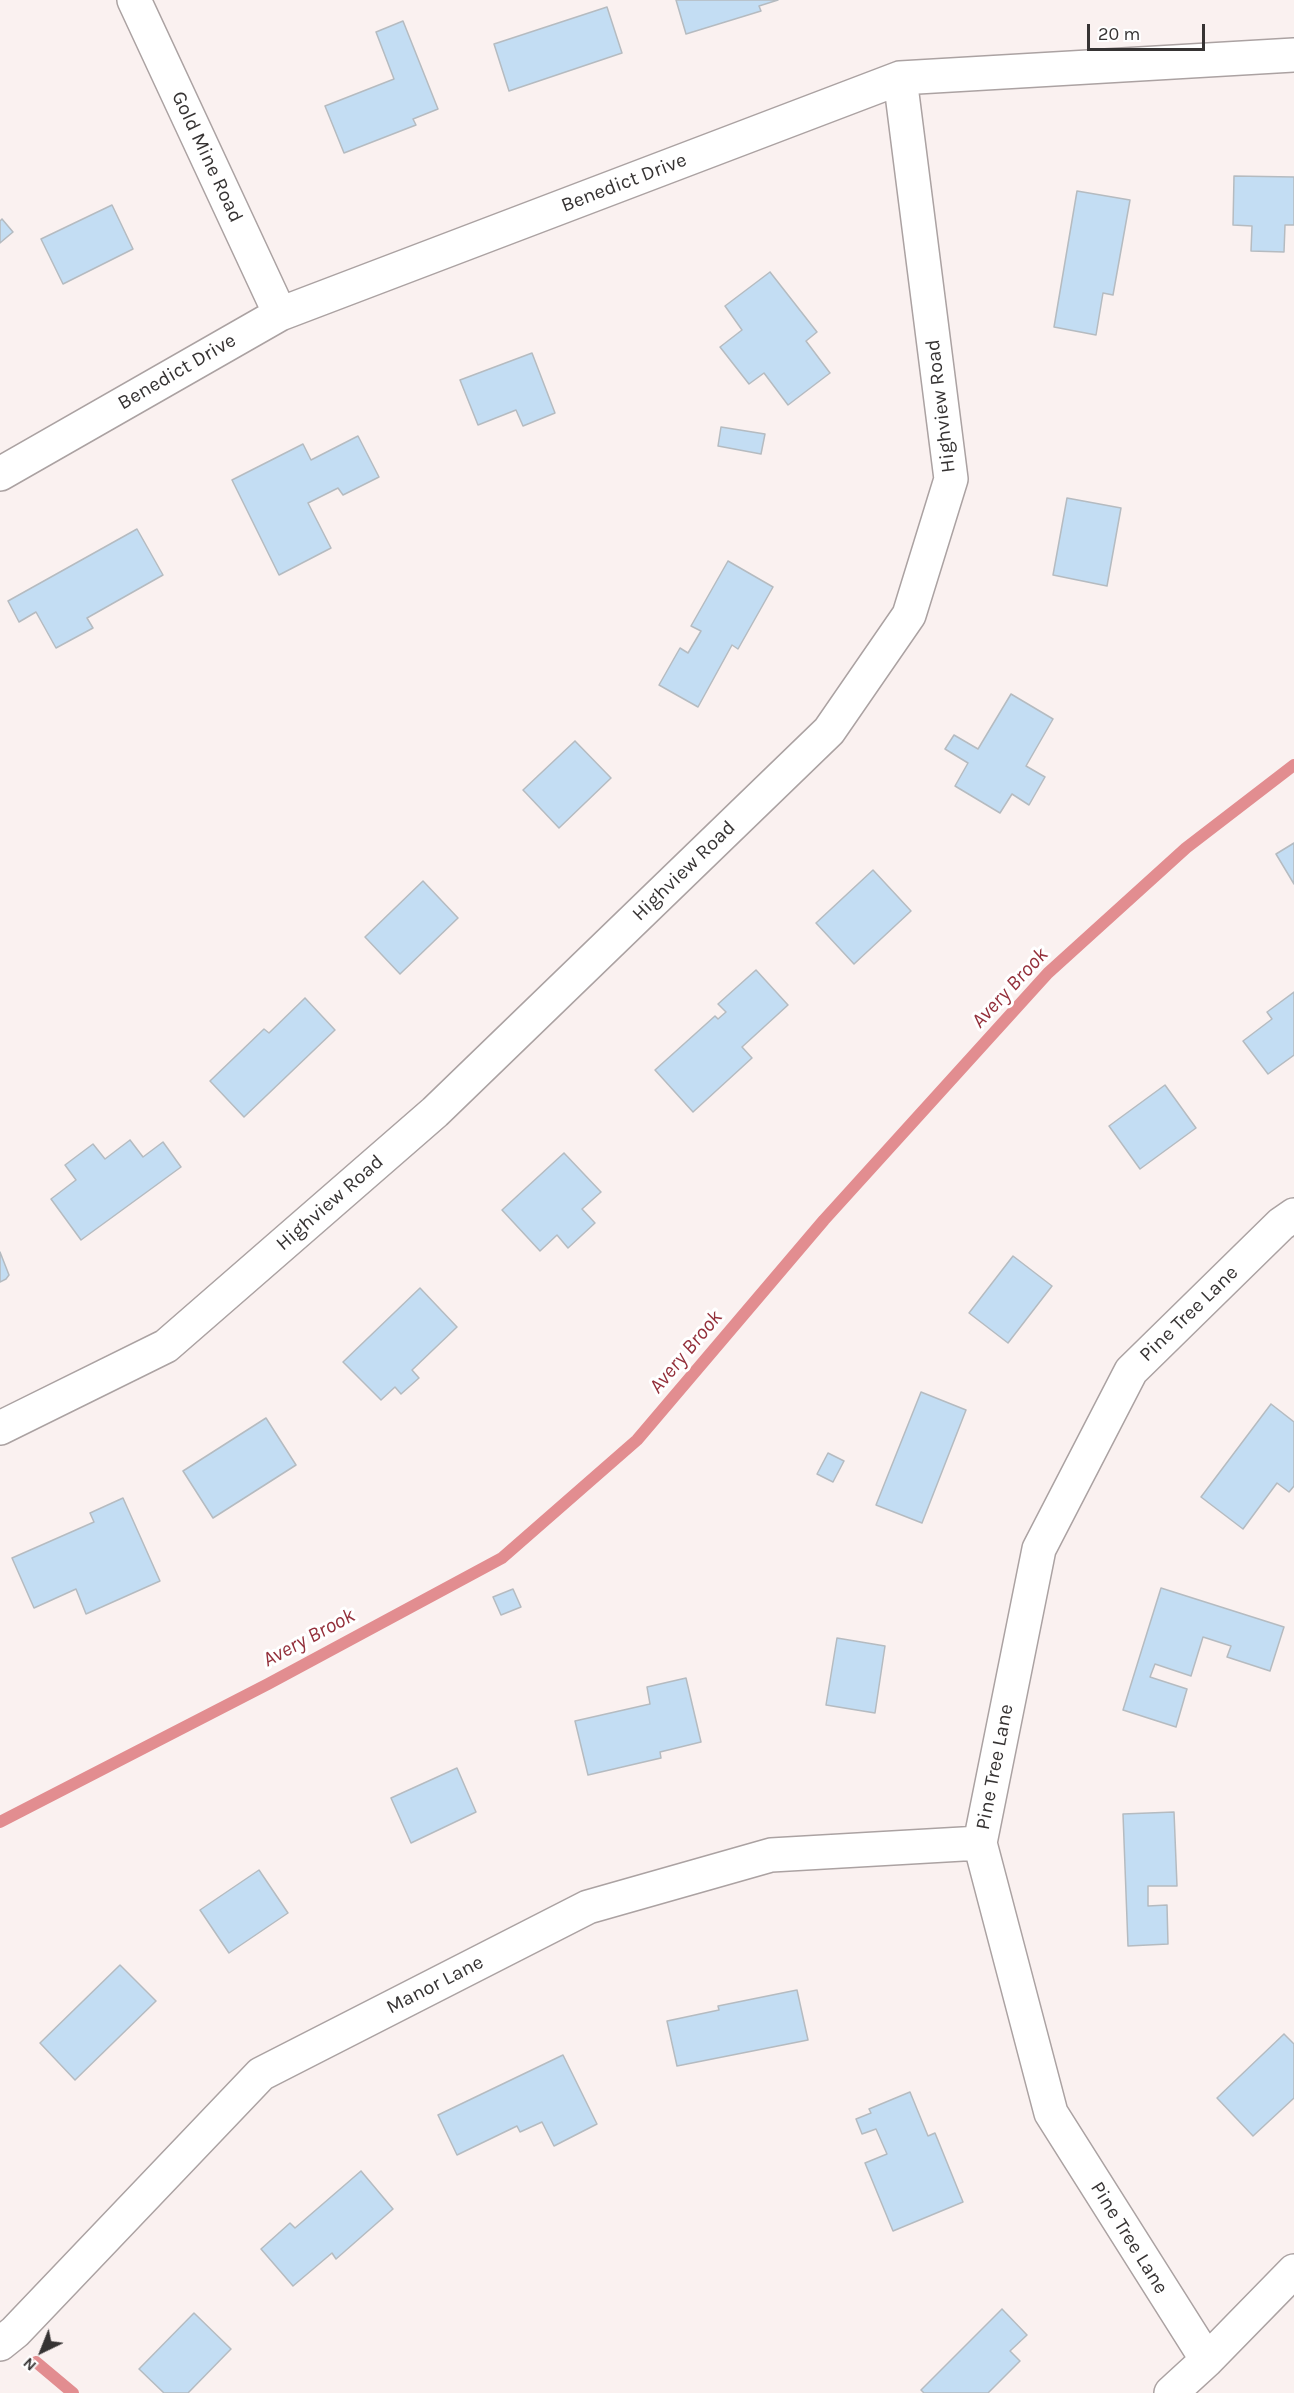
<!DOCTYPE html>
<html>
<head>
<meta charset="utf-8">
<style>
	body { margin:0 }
	#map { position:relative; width:1294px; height:2393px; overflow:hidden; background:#faf1f0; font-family:Karla,sans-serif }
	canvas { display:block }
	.north { position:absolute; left:12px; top:2321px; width:60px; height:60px; -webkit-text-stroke:4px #fff; paint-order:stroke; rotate:223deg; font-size:16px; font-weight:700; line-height:24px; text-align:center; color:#363333 }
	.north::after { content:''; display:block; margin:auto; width:21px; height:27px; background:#363333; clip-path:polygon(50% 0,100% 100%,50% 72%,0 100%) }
	.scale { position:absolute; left:1087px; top:24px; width:118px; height:27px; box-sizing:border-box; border:3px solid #363333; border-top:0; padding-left:8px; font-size:18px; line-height:21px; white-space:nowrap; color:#363333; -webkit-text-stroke:4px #fff; paint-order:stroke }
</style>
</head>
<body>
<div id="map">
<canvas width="1294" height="2393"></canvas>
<div class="north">N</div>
<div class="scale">20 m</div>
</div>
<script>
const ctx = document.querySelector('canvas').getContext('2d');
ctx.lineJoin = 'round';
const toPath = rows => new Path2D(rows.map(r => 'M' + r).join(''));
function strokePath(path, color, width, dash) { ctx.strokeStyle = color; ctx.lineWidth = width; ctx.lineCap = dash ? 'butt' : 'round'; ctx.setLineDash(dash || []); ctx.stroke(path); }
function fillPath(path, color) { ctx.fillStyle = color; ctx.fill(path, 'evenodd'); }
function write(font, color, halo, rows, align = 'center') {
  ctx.font = font + ' Karla,sans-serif'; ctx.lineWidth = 6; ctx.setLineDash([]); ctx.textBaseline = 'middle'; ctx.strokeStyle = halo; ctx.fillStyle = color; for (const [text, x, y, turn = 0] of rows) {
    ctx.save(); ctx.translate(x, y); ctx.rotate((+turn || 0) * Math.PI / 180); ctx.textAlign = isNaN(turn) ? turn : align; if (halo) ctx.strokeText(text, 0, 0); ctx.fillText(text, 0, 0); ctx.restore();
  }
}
strokePath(toPath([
	[0,1822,268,1684,502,1558,637,1440,824,1220,1048,973,1186,848,1294,765],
	[36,2362,73,2393]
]), '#e28d90', 12);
const building = toPath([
	[676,0,778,0,759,6,761,11,686,34,676,0],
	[607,7,622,53,509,91,494,44,607,7],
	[403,21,438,109,413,119,416,125,344,153,325,106,394,79,376,32,403,21],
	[1234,176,1294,177,1294,225,1285,225,1284,252,1251,251,1252,226,1233,225,1234,176],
	[1077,191,1130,200,1113,295,1103,293,1096,335,1054,327,1077,191],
	[112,205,133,249,63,284,41,239,112,205],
	[2,219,13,232,0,243,0,221,2,219],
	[770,272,817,332,806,341,830,373,788,405,764,373,749,384,720,347,742,330,725,306,770,272],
	[532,353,555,413,523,426,516,410,478,425,460,380,532,353],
	[721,427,765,434,761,454,718,446,721,427],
	[358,436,379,477,343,495,338,488,308,503,331,548,279,575,232,480,303,444,311,460,358,436],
	[1067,498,1121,508,1107,586,1053,575,1067,498],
	[137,529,163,575,87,618,93,628,56,648,36,612,19,622,8,601,137,529],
	[728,561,773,587,738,649,732,645,698,707,659,685,680,648,688,653,701,631,691,626,728,561],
	[1011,694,1053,719,1026,766,1045,777,1029,805,1012,794,1000,813,955,786,968,763,945,749,954,735,978,749,1011,694],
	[575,741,611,778,559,828,523,790,575,741],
	[1294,843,1294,884,1276,854,1294,843],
	[873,870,911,911,854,964,816,923,873,870],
	[423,881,458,918,400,974,365,937,423,881],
	[756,970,788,1005,742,1047,752,1058,693,1112,655,1070,715,1016,718,1019,726,1012,718,1004,756,970],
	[1294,992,1294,1055,1268,1074,1243,1041,1272,1019,1267,1012,1294,992],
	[305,998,335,1030,244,1117,210,1081,264,1029,269,1033,305,998],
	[1165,1085,1196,1128,1140,1169,1109,1126,1165,1085],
	[130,1140,143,1157,163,1142,181,1167,81,1240,51,1199,76,1180,65,1165,93,1144,105,1159,130,1140],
	[564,1153,601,1192,582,1209,595,1223,568,1248,557,1235,540,1251,502,1210,564,1153],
	[0,1252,9,1275,6,1279,0,1282,0,1252],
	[1013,1256,1052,1286,1008,1343,969,1313,1013,1256],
	[420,1288,457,1327,412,1370,419,1378,401,1394,395,1387,381,1400,343,1362,420,1288],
	[921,1392,966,1410,922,1523,876,1505,921,1392],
	[1271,1404,1294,1422,1294,1486,1289,1492,1277,1483,1243,1529,1201,1497,1271,1404],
	[266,1418,296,1465,213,1518,183,1471,266,1418],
	[828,1453,844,1461,833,1482,817,1474,828,1453],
	[123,1498,160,1581,86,1614,76,1589,34,1608,12,1558,94,1522,90,1513,123,1498],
	[1161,1588,1284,1627,1270,1671,1227,1657,1231,1646,1203,1637,1191,1676,1155,1664,1150,1677,1187,1689,1176,1727,1123,1710,1161,1588],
	[513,1589,521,1607,501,1615,493,1597,513,1589],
	[837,1638,885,1646,875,1713,826,1705,837,1638],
	[686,1678,701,1742,660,1752,661,1758,588,1775,575,1721,650,1704,647,1687,686,1678],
	[457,1768,476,1812,411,1843,391,1798,457,1768],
	[1174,1812,1177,1886,1148,1886,1148,1906,1167,1905,1168,1944,1128,1946,1123,1814,1174,1812],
	[259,1870,288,1913,229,1953,200,1910,259,1870],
	[120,1965,156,2001,75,2080,40,2043,120,1965],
	[797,1990,808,2040,677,2066,667,2021,719,2010,718,2006,797,1990],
	[1284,2034,1294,2044,1294,2098,1253,2136,1217,2098,1284,2034],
	[563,2055,597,2124,554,2146,542,2122,520,2132,517,2126,457,2155,438,2115,563,2055],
	[910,2092,928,2136,935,2133,963,2202,893,2231,865,2163,887,2154,876,2129,862,2134,856,2119,871,2113,869,2109,910,2092],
	[361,2171,393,2209,336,2259,332,2253,293,2286,261,2249,290,2223,295,2228,361,2171],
	[1002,2309,1027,2335,1010,2351,1020,2361,988,2393,924,2393,921,2390,1002,2309],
	[194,2313,231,2349,188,2393,164,2393,139,2369,194,2313]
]);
fillPath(building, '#c3ddf3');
strokePath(building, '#b5bbc0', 1.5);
const street = toPath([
	[134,0,280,314],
	[0,474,280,314,900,78,1294,55],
	[0,1428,166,1346,435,1112,829,731,909,615,951,479,900,78],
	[0,2344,15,2332,261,2074,588,1907,771,1855,980,1843],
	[1207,2360,1051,2113,980,1843,1039,1549,1131,1371,1281,1224,1294,1215],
	[1171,2393,1207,2360,1294,2271]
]);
strokePath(street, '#aba2a2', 36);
strokePath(street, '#fff', 33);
write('20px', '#363333', '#fff', [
	["Gold Mine Road",207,157,65],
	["Benedict Drive",624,183,-21],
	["Benedict Drive",177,372,-30],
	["Highview Road",941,406,-97],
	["Highview Road",684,871,-44],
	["Highview Road",330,1203,-41],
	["Pine Tree Lane",1189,1314,-44],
	["Pine Tree Lane",995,1767,-79],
	["Manor Lane",435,1985,-27],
	["Pine Tree Lane",1129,2238,58]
]);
write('italic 21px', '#94303b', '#fff', [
	["Avery Brook",1010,988,-47],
	["Avery Brook",686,1352,-50],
	["Avery Brook",309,1638,-28]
]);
</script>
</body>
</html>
